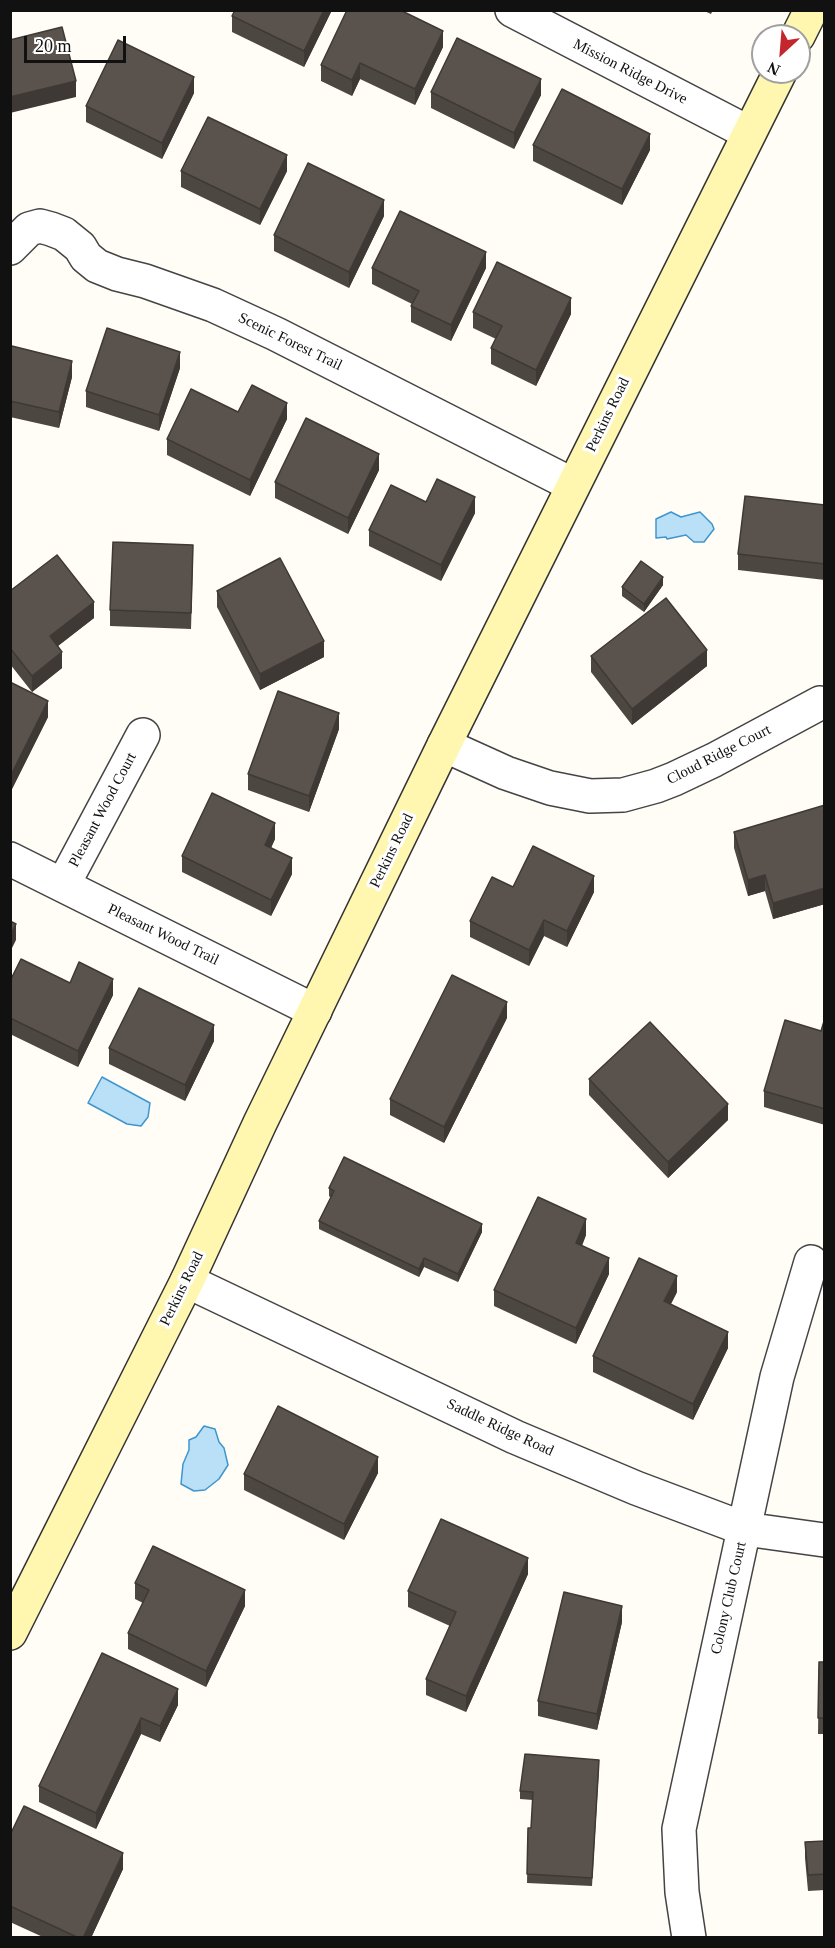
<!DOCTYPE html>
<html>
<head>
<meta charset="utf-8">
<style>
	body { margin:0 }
	#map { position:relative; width:835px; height:1948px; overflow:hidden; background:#fffdf5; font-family:Georgia,serif }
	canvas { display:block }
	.frame { position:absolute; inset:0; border:12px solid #111; pointer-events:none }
	.north { position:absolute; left:751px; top:24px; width:60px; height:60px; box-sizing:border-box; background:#fff; border:2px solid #a0a0a0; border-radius:50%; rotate:206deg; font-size:16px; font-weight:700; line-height:24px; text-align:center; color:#111 }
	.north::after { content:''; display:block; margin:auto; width:21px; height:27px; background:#c4262e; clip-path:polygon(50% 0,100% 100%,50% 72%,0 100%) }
	.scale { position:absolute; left:24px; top:36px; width:102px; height:27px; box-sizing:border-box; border:3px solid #111; border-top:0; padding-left:8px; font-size:18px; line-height:21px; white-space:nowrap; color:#111; -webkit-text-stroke:4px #fff; paint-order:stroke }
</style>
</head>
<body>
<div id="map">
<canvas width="835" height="1948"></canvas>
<div class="frame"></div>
<div class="north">N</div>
<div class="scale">20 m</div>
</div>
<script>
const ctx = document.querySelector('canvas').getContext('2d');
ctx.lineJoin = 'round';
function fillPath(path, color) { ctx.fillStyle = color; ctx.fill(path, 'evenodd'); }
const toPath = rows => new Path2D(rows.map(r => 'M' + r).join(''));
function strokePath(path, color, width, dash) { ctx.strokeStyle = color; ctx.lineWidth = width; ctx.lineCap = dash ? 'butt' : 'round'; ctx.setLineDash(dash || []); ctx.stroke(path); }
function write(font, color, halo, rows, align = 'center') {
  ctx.font = font + ' Georgia,serif'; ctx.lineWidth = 6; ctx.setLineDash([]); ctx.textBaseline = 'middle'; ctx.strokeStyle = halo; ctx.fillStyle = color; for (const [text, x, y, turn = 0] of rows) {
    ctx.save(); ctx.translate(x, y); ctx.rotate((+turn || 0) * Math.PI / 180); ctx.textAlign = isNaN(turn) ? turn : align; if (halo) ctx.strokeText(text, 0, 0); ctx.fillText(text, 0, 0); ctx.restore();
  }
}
const water = toPath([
	[671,512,681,517,700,512,712,524,714,529,704,542,694,542,686,535,667,539,666,537,656,538,656,519,671,512],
	[102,1077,150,1103,148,1117,141,1126,127,1124,88,1103,102,1077],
	[204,1426,215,1429,219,1442,224,1448,228,1465,219,1479,205,1490,194,1491,181,1484,183,1464,189,1450,189,1440,196,1437,204,1426]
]);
fillPath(water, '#b9e0f7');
strokePath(water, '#3f96cf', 1.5);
const street = toPath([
	[512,10,749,133],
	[10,248,29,229,40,226,51,229,64,234,80,247,86,257,97,266,117,274,145,281,213,305,276,334,573,485],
	[444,745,506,773,550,788,590,796,623,795,656,786,674,779,714,760,820,703],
	[10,859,315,1011],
	[63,885,143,735],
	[187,1281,515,1437,636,1488,745,1529,824,1540],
	[689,1938,682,1892,679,1829,777,1377,811,1262]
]);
const secondary = toPath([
	[798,36,811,10],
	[10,1633,187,1281,260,1123,444,745,780,72]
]);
strokePath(street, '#444', 36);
strokePath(secondary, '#333', 36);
strokePath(street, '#fff', 33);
strokePath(secondary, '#fff6b0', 33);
fillPath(toPath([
	[235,10,332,10,304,67,232,32,232,16],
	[702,10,713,10,711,14],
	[443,47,415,105,360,79,352,96,321,81,321,65],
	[431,92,541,95,514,149,431,108],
	[194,93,162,159,86,122,86,106],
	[533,145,650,150,622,205,533,161],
	[181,171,287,171,260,225,181,187],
	[384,216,349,288,274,251,274,235],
	[372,268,486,268,451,341,411,322,411,306,412,304,372,284],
	[473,312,571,314,536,386,491,364,491,348,496,339,473,328],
	[10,350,72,377,59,428,10,417],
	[180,368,159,431,86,407,86,391],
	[238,412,287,419,250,496,167,455,167,439],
	[379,470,348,534,275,498,275,482],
	[426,502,475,513,441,581,369,546,369,530],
	[825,505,825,580,738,570,738,554],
	[193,561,191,629,110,626,110,610],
	[663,585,644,612,622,596,622,587],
	[10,591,94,618,58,646,62,668,32,692,10,664],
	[217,591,324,657,260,690,217,607],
	[591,656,707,666,632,725,591,672],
	[10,682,48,717,12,789,10,789],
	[339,729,309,812,248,790,248,774],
	[825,805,825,904,773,919,765,891,748,896,734,848,734,832],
	[275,839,271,848,292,874,271,916,182,872,182,856],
	[513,887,594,892,567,947,544,936,529,966,470,937,470,921],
	[10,981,70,983,113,995,78,1067,10,1034],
	[507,1018,444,1143,390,1115,390,1099],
	[825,1018,825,1125,764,1107,764,1091,821,1031],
	[214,1041,185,1101,109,1064,109,1048],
	[589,1079,728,1120,668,1178,589,1095],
	[329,1188,482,1232,458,1282,424,1267,419,1277,319,1229,319,1221,331,1198,329,1196],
	[586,1235,582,1246,609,1274,576,1344,494,1306,494,1290],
	[677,1292,671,1304,728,1348,693,1420,593,1372,593,1356],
	[378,1473,344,1540,244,1490,244,1474],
	[528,1574,466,1712,426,1695,426,1679,450,1626,408,1607,408,1591],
	[135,1583,245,1606,206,1687,128,1649,128,1633,143,1603,135,1599],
	[622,1622,597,1730,538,1716,538,1701],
	[102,1653,178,1705,160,1742,141,1734,96,1829,39,1802,39,1786],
	[819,1662,825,1662,825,1734,818,1734],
	[599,1768,592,1886,527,1883,528,1828,531,1828,533,1800,520,1799,520,1791],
	[10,1835,123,1869,91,1938,45,1938,10,1922],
	[825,1841,825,1890,808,1891,805,1858,805,1842]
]), '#4d4742');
fillPath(toPath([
	[324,10,332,10,304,67,304,51],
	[443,31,443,47,415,105,415,89],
	[360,63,360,79,352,96,352,80],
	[194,77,194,93,162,159,162,143],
	[541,79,541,95,514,149,514,133],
	[76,81,76,97,10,113,10,97],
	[650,134,650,150,622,205,622,189],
	[287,155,287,171,260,225,260,209],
	[384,200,384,216,349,288,349,272],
	[486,252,486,268,451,341,451,325],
	[571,298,571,314,536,386,536,370],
	[180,352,180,368,159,431,159,415],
	[72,361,72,377,59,428,59,412],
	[287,403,287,419,250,496,250,480],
	[379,454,379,470,348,534,348,518],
	[475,497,475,513,441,581,441,565],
	[663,577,663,585,644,612,644,604],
	[94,602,94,618,50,652,50,636],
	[324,641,324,657,260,690,260,674],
	[707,650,707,666,632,725,632,709],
	[62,652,62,668,32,692,32,676],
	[48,701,48,717,12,789,12,773],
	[339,713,339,729,309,812,309,796],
	[275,823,275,839,265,861,265,845],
	[292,858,292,874,271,916,271,900],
	[765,875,765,891,748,896,748,880],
	[594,876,594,892,567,947,567,931],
	[825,888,825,904,773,919,773,903],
	[544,920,544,936,529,966,529,950],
	[16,924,16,940,10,952,10,936],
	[113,979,113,995,78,1067,78,1051],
	[507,1002,507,1018,444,1143,444,1127],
	[214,1025,214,1041,185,1101,185,1085],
	[728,1104,728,1120,668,1178,668,1162],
	[586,1219,586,1235,576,1259,576,1243],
	[482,1224,482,1232,458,1282,458,1274],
	[424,1258,424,1267,419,1277,419,1269],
	[609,1258,609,1274,576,1344,576,1328],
	[677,1276,677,1292,664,1317,664,1301],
	[728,1332,728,1348,693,1420,693,1404],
	[378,1457,378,1473,344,1540,344,1524],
	[528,1558,528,1574,466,1712,466,1696],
	[245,1590,245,1606,206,1687,206,1671],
	[622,1606,622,1622,597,1730,597,1714],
	[178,1689,178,1705,160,1742,160,1726],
	[141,1718,141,1734,96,1829,96,1813],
	[123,1853,123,1869,91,1938,83,1938]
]), '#3f3936');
const building = toPath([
	[235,10,324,10,304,51,232,16,235,10],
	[347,10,400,10,443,31,415,89,360,63,352,80,321,65,347,10],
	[62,27,76,81,10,97,10,40,62,27],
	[457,38,541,79,514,133,431,92,457,38],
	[118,40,194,77,162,143,86,106,118,40],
	[562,89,650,134,622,189,533,145,562,89],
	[208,117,287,155,260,209,181,171,208,117],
	[308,163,384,200,349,272,274,235,308,163],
	[400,211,486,252,451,325,411,306,419,291,372,268,400,211],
	[497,262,571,298,536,370,491,348,502,326,473,312,497,262],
	[107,328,180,352,159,415,86,391,107,328],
	[12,346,72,361,59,412,10,401,10,350,12,346],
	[252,385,287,403,250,480,167,439,191,389,238,412,252,385],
	[306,418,379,454,348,518,275,482,306,418],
	[437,479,475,497,441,565,369,530,391,485,426,502,437,479],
	[745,496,825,505,825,564,738,554,745,496],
	[113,542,193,545,191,613,110,610,113,542],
	[57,555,94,602,50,636,62,652,32,676,10,648,10,591,57,555],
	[280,558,324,641,260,674,217,591,280,558],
	[641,561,663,577,644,604,622,587,641,561],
	[666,598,707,650,632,709,591,656,666,598],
	[10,682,48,701,12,773,10,773,10,682],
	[278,691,339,713,309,796,248,774,278,691],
	[212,793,275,823,265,845,292,858,271,900,182,856,212,793],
	[825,805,825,888,773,903,765,875,748,880,734,832,825,805],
	[533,846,594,876,567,931,544,920,529,950,470,921,492,877,513,887,533,846],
	[10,921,16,924,10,936,10,921],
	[21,959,70,983,79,962,113,979,78,1051,10,1018,10,981,21,959],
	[452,975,507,1002,444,1127,390,1099,452,975],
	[139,988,214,1025,185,1085,109,1048,139,988],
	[825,1018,825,1109,764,1091,785,1020,821,1031,825,1018],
	[650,1022,728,1104,668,1162,589,1079,650,1022],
	[344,1157,482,1224,458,1274,424,1258,419,1269,319,1221,334,1191,329,1188,344,1157],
	[538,1197,586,1219,576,1243,609,1258,576,1328,494,1290,538,1197],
	[639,1258,677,1276,664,1301,728,1332,693,1404,593,1356,639,1258],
	[278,1406,378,1457,344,1524,244,1474,278,1406],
	[441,1519,528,1558,466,1696,426,1679,456,1612,408,1591,441,1519],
	[153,1546,245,1590,206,1671,128,1633,149,1590,135,1583,153,1546],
	[564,1592,622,1606,597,1714,538,1701,564,1592],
	[102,1653,178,1689,160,1726,141,1718,96,1813,39,1786,102,1653],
	[819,1662,825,1662,825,1718,818,1718,819,1662],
	[525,1754,599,1760,592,1878,527,1874,528,1828,531,1828,533,1792,520,1791,525,1754],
	[24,1806,123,1853,83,1938,79,1938,10,1906,10,1835,24,1806],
	[825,1841,825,1874,808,1875,805,1842,825,1841]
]);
fillPath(building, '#5a524d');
strokePath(building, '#3f3936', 1.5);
write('15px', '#111', '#fff', [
	["Mission Ridge Drive",630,72,27],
	["Scenic Forest Trail",290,342,26],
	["Perkins Road",608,415,-64],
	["Cloud Ridge Court",719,755,-27],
	["Pleasant Wood Court",103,810,-62],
	["Perkins Road",392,851,-64],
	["Pleasant Wood Trail",163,935,26],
	["Perkins Road",182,1289,-64],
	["Saddle Ridge Road",500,1428,25],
	["Colony Club Court",729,1598,-77]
]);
</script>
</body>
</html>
